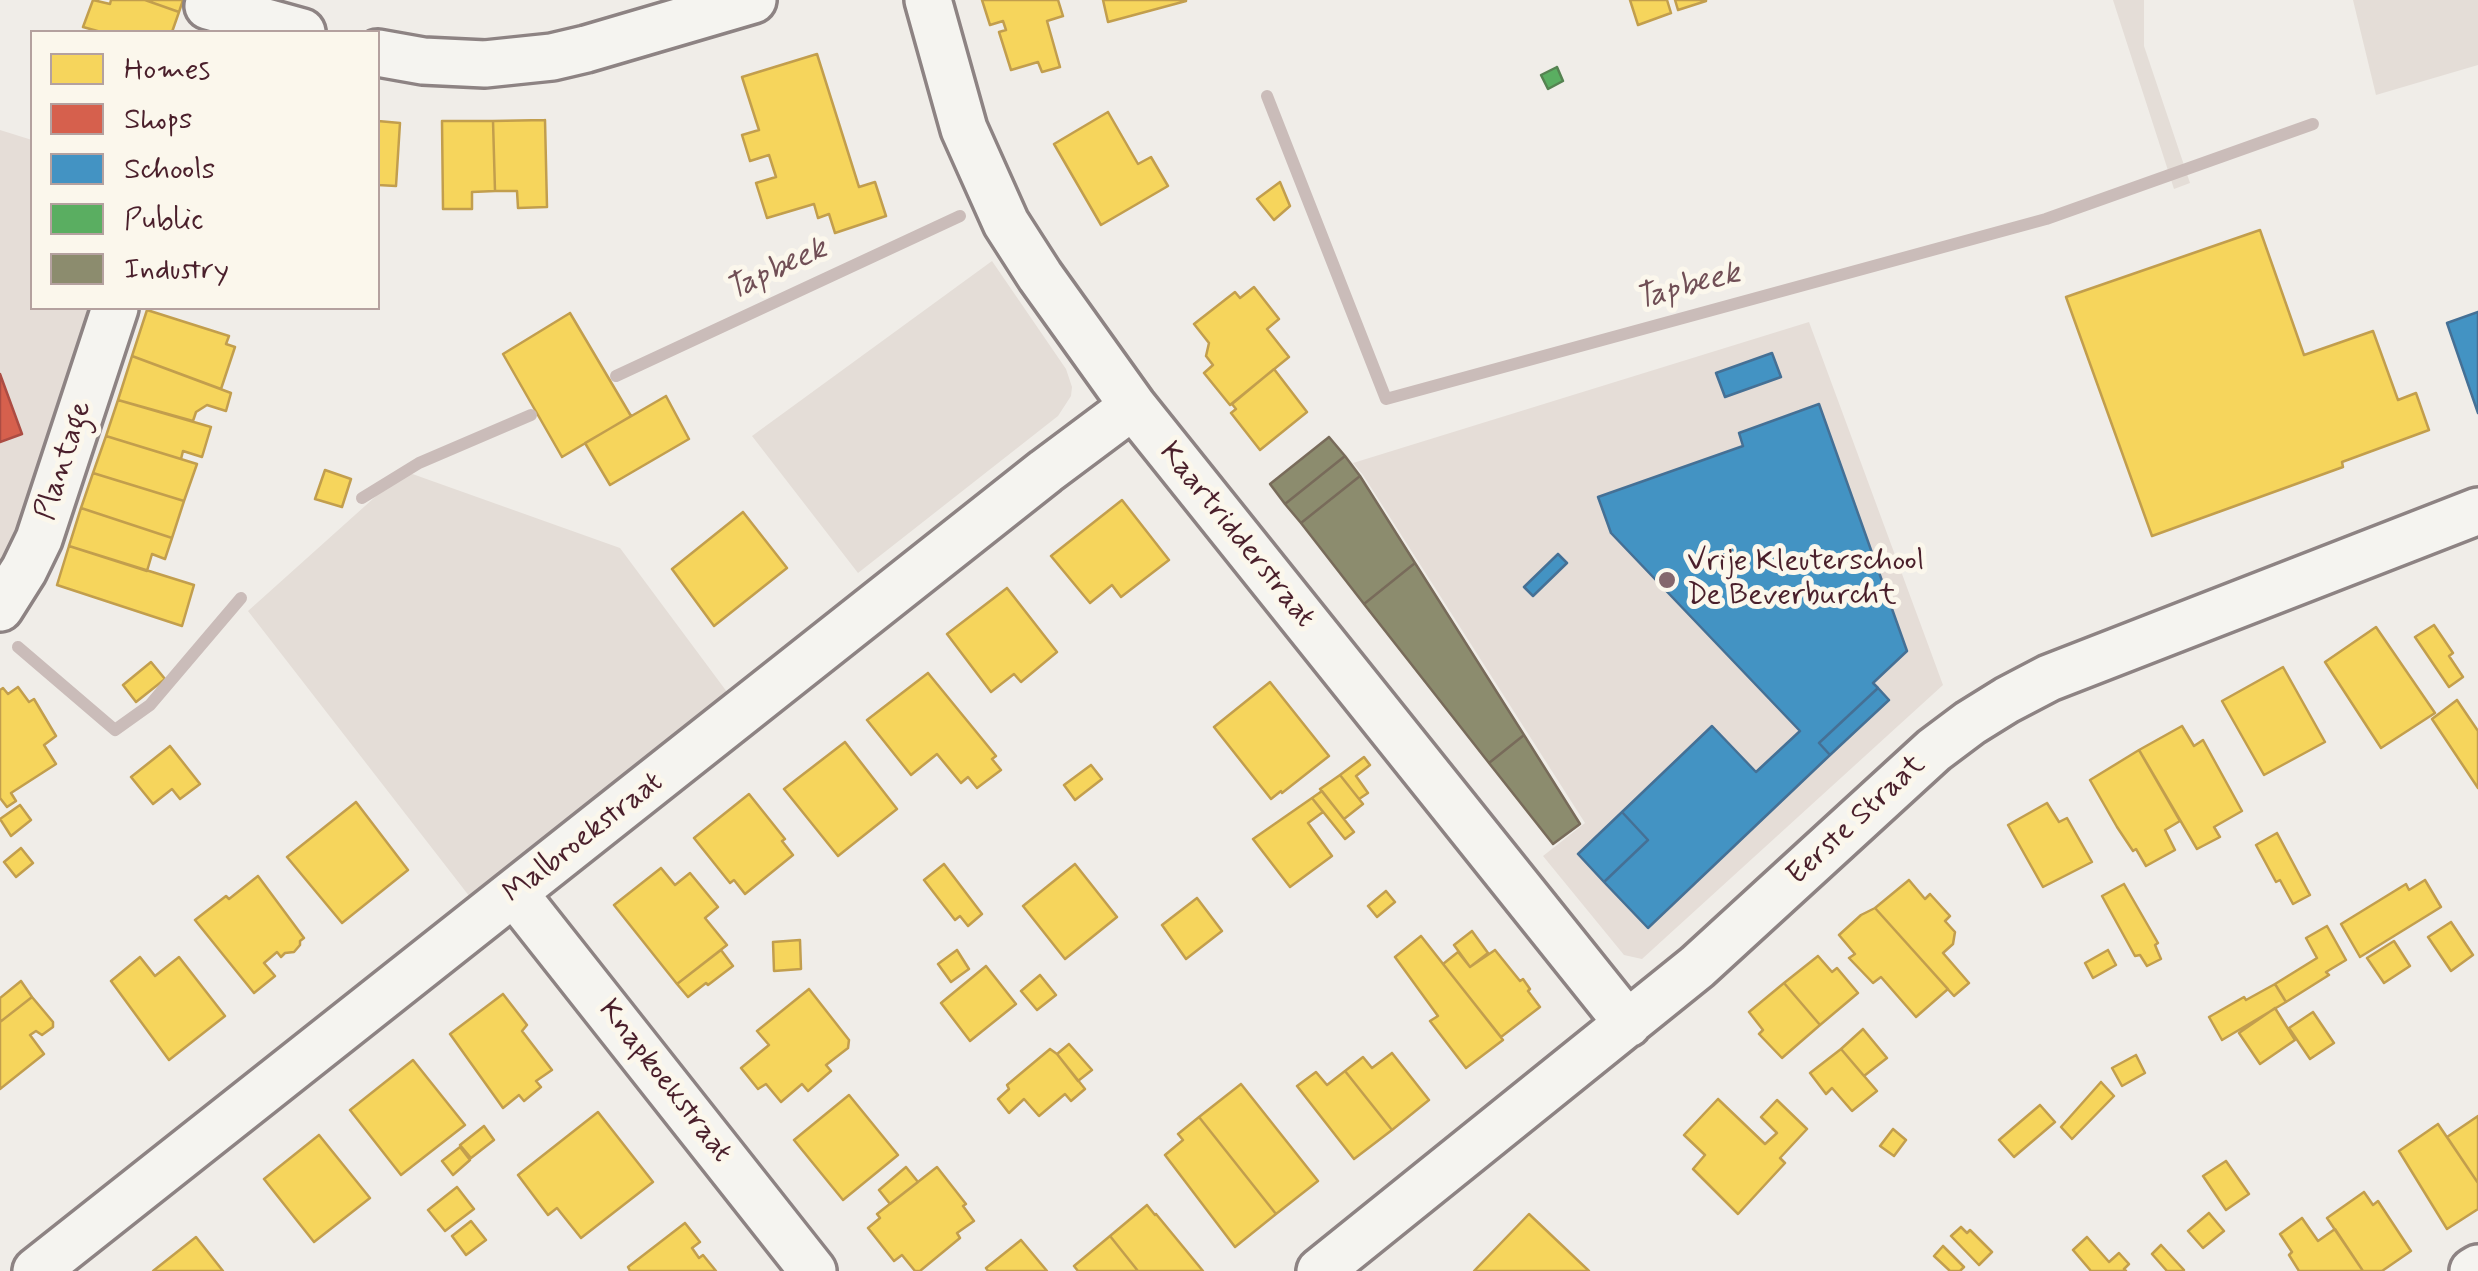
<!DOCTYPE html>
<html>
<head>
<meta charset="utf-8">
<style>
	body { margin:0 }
	#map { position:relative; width:2478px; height:1271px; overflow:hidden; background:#f0ede8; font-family:Mynerve,sans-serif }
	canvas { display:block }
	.legend { position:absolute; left:30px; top:30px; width:350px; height:280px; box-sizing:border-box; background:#fbf7ec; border:2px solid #b4a19f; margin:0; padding:12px 18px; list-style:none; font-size:30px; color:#4a1f2b }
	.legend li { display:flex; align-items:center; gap:20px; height:50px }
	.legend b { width:50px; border:2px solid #b4a19f }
</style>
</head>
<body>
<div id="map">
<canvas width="2478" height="1271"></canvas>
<ul class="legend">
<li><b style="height:28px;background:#f6d55c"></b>Homes</li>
<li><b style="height:28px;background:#d6604d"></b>Shops</li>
<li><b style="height:28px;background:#4393c3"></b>Schools</li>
<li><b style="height:28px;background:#5aae61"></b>Public</li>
<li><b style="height:28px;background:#8c8c6e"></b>Industry</li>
</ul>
</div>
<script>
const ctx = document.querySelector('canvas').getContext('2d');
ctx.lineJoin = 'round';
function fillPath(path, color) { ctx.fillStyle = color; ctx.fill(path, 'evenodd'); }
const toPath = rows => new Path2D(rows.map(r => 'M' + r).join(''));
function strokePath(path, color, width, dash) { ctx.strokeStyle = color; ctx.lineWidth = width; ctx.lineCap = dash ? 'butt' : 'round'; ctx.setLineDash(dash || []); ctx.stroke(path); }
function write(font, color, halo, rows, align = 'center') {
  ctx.font = font + ' Mynerve,sans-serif'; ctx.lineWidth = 10; ctx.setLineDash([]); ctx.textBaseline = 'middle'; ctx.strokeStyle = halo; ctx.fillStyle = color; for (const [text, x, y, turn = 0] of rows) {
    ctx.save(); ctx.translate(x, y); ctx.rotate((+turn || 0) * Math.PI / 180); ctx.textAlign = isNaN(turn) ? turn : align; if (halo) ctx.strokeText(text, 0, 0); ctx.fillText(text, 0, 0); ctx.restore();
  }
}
fillPath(toPath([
	[0,130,32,140,32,308,93,308,9,553,0,571],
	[1809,322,1943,685,1642,959,1624,955,1543,856,1585,823,1363,475,1353,463]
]), '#e5ddd7');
fillPath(toPath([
	[2113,0,2144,0,2144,46,2190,183,2174,189],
	[2353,0,2478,0,2478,65,2376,95],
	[992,261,1066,369,1072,387,1071,396,1058,416,858,573,752,436],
	[404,471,620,548,730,696,473,901,248,611]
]), '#e4ddd7');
const homes = toPath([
	[93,0,110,4,111,0,145,0,179,12,172,32,101,32,83,27,93,0],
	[145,0,183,0,179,12,145,0],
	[982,0,1058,0,1063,16,1047,21,1060,67,1042,72,1038,62,1011,70,999,32,1006,30,1003,21,990,25,982,0],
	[1103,0,1186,0,1186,1,1108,22,1103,0],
	[1630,0,1667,0,1671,13,1638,25,1630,0],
	[1675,0,1706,0,1706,1,1678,10,1675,0],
	[817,54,859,187,875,182,886,216,835,233,829,214,818,218,814,204,767,218,756,183,776,177,769,155,750,161,742,135,759,130,742,77,817,54],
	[1108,112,1138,164,1151,157,1168,186,1101,225,1054,144,1108,112],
	[545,120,547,207,518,208,517,191,495,191,493,121,545,120],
	[378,121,400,123,396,186,378,185,378,121],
	[442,121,493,121,495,191,472,192,472,209,443,209,442,121],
	[1280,182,1290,206,1274,220,1257,199,1280,182],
	[2260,230,2304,355,2373,331,2398,400,2416,393,2429,430,2342,462,2343,467,2152,536,2066,297,2260,230],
	[1254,287,1279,319,1267,329,1289,357,1230,405,1204,373,1213,365,1206,356,1209,343,1194,324,1235,292,1240,298,1254,287],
	[147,310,229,336,226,344,235,347,221,389,132,356,147,310],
	[570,313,631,416,562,457,503,354,570,313],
	[132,356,231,393,226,411,207,405,196,412,193,421,118,400,132,356],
	[1274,369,1307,412,1260,450,1231,413,1236,409,1232,404,1274,369],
	[666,396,689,439,610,485,585,443,666,396],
	[118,400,211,427,202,457,183,451,181,459,106,436,118,400],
	[106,436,197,464,184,501,93,473,106,436],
	[325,470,351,479,342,507,315,499,325,470],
	[93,473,184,501,172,538,81,508,93,473],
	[1122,500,1169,560,1121,597,1112,585,1090,603,1051,556,1122,500],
	[81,508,172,538,165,559,152,554,147,571,69,546,81,508],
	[743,512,787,568,714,626,672,569,743,512],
	[69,546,194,585,182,626,57,585,69,546],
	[1007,588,1057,652,1021,682,1014,674,991,692,947,634,1007,588],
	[2434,625,2453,653,2449,656,2463,677,2449,687,2415,637,2434,625],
	[2376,627,2435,713,2381,748,2325,662,2376,627],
	[151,662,165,679,136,702,123,685,151,662],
	[2283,667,2325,742,2264,775,2222,701,2283,667],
	[928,673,996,756,992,759,1001,770,977,788,968,777,961,783,937,754,911,775,867,720,928,673],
	[1270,682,1329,756,1282,793,1281,791,1271,799,1214,727,1270,682],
	[18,687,29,702,34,699,56,736,44,745,56,764,11,793,16,801,7,807,0,798,0,690,3,688,8,694,18,687],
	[2457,700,2478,731,2478,788,2432,719,2457,700],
	[2182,726,2194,746,2203,740,2242,811,2214,827,2220,837,2197,849,2139,750,2182,726],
	[845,742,897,809,838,856,784,789,845,742],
	[170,746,200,784,180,799,172,789,153,804,131,777,170,746],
	[2139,750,2180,821,2165,830,2175,850,2146,866,2136,849,2133,851,2117,827,2090,780,2139,750],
	[1364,757,1370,765,1356,776,1368,793,1359,799,1340,775,1364,757],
	[1091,765,1102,779,1075,800,1064,785,1091,765],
	[1340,775,1363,804,1344,819,1320,789,1340,775],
	[1322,791,1354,832,1345,839,1312,798,1322,791],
	[749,794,785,839,782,841,793,855,745,894,734,880,730,883,694,838,749,794],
	[1312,798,1323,812,1308,823,1332,856,1290,887,1253,839,1312,798],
	[356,802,408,870,342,923,287,857,356,802],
	[2047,803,2059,822,2067,818,2092,862,2043,887,2008,825,2047,803],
	[20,805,31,820,11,836,0,819,20,805],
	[2277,833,2310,895,2293,904,2280,880,2276,882,2256,845,2277,833],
	[21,848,33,863,16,877,4,862,21,848],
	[944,864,982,914,968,926,960,916,955,920,924,880,944,864],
	[1075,864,1117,917,1065,959,1023,906,1075,864],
	[661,868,675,885,690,873,718,907,705,918,727,945,677,984,614,905,661,868],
	[258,876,304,938,300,941,300,945,294,952,285,953,281,957,277,952,264,963,275,976,254,993,195,920,226,896,229,899,258,876],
	[1909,880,1925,899,1930,894,1950,916,1945,921,1955,932,1953,944,1943,953,1969,983,1954,996,1875,908,1909,880],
	[2425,880,2441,907,2360,957,2341,924,2406,884,2409,890,2425,880],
	[2124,884,2158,943,2155,945,2161,959,2147,966,2140,955,2135,956,2102,896,2124,884],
	[1386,891,1395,902,1377,917,1368,906,1386,891],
	[1197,898,1222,931,1186,959,1162,925,1197,898],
	[1875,908,1948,989,1916,1017,1881,977,1873,983,1849,958,1855,954,1839,935,1861,915,1875,908],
	[2451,922,2473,955,2451,971,2428,937,2451,922],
	[2327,926,2346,960,2326,972,2329,975,2286,1002,2275,984,2317,958,2306,938,2327,926],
	[1472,931,1488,953,1470,967,1454,945,1472,931],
	[1421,936,1503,1040,1466,1068,1430,1021,1438,1016,1395,957,1421,936],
	[800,940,801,969,774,971,773,942,800,940],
	[2394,941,2410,966,2384,983,2367,958,2394,941],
	[721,950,733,966,708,985,706,983,688,997,677,984,721,950],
	[957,950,969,969,951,982,938,964,957,950],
	[1495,950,1520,981,1523,979,1530,989,1528,991,1540,1007,1501,1037,1443,964,1458,952,1470,967,1495,950],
	[2108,950,2116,965,2093,978,2085,963,2108,950],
	[1818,956,1832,972,1837,968,1858,993,1820,1025,1784,983,1818,956],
	[140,957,155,976,179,957,225,1016,169,1060,111,981,140,957],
	[986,966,1016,1004,970,1041,941,1003,986,966],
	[1040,975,1056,995,1037,1010,1021,991,1040,975],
	[21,981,32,997,0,1022,0,998,21,981],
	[1784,983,1820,1025,1782,1058,1759,1034,1763,1030,1749,1012,1784,983],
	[2275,984,2286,1002,2222,1040,2209,1017,2244,997,2246,1000,2275,984],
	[809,989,849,1040,848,1048,826,1065,831,1071,808,1091,802,1084,781,1102,766,1084,758,1089,741,1068,769,1045,757,1031,809,989],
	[503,994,527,1025,522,1031,552,1070,536,1081,541,1087,524,1101,519,1095,503,1108,450,1034,503,994],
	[32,997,53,1022,53,1027,42,1035,36,1031,30,1035,44,1054,0,1089,0,1022,32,997],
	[2275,1008,2295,1040,2260,1064,2239,1033,2275,1008],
	[2313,1012,2334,1043,2310,1059,2289,1028,2313,1012],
	[1863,1029,1887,1058,1864,1076,1841,1049,1863,1029],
	[1069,1044,1092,1070,1078,1081,1057,1054,1069,1044],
	[1050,1049,1057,1054,1085,1089,1071,1101,1065,1094,1039,1116,1024,1099,1009,1113,998,1099,1009,1089,1007,1085,1050,1049],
	[1841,1049,1877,1091,1852,1111,1832,1088,1826,1094,1810,1073,1841,1049],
	[1392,1053,1429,1100,1392,1130,1345,1071,1363,1057,1372,1068,1392,1053],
	[2136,1055,2145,1073,2122,1086,2112,1068,2136,1055],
	[413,1060,465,1125,401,1175,350,1110,413,1060],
	[1345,1071,1392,1130,1354,1159,1297,1086,1316,1072,1327,1085,1345,1071],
	[2101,1082,2114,1096,2072,1139,2061,1127,2101,1082],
	[1241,1084,1318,1181,1276,1214,1199,1117,1241,1084],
	[849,1095,898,1155,843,1200,794,1140,849,1095],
	[1718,1099,1765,1144,1777,1133,1761,1117,1777,1100,1807,1129,1780,1158,1785,1163,1738,1214,1693,1169,1705,1155,1684,1135,1718,1099],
	[2040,1105,2055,1122,2014,1157,1999,1140,2040,1105],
	[598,1112,653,1182,581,1238,557,1208,548,1215,518,1175,598,1112],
	[2478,1116,2478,1183,2447,1137,2478,1116],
	[1199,1117,1276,1214,1235,1247,1165,1155,1183,1140,1178,1134,1199,1117],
	[2438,1124,2478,1183,2478,1209,2447,1229,2399,1151,2438,1124],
	[484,1126,494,1140,471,1158,460,1145,484,1126],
	[1893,1129,1906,1140,1894,1156,1880,1146,1893,1129],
	[319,1135,370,1198,314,1242,264,1179,319,1135],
	[460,1147,470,1160,453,1175,442,1161,460,1147],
	[2226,1161,2249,1194,2226,1210,2203,1176,2226,1161],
	[906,1167,918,1182,890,1204,879,1190,906,1167],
	[937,1167,966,1204,963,1206,974,1221,957,1233,960,1238,920,1271,915,1271,902,1255,894,1261,868,1228,880,1218,877,1214,937,1167],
	[457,1187,474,1209,445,1231,428,1210,457,1187],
	[2364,1192,2373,1205,2378,1201,2411,1251,2382,1271,2363,1271,2327,1218,2364,1192],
	[1147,1205,1155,1215,1156,1214,1203,1271,1138,1271,1110,1236,1147,1205],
	[2209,1213,2224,1231,2203,1248,2188,1231,2209,1213],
	[1529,1214,1589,1271,1474,1271,1529,1214],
	[2302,1218,2318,1241,2335,1229,2363,1271,2299,1271,2289,1255,2292,1252,2280,1234,2302,1218],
	[471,1221,486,1240,466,1255,452,1236,471,1221],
	[685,1223,700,1242,692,1248,699,1258,703,1255,716,1271,630,1271,628,1267,685,1223],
	[1961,1227,1967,1233,1970,1230,1992,1252,1979,1265,1951,1236,1961,1227],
	[1110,1236,1138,1271,1078,1271,1074,1266,1110,1236],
	[196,1237,223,1271,153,1271,196,1237],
	[2087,1237,2109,1262,2119,1253,2129,1264,2124,1269,2126,1271,2091,1271,2073,1250,2087,1237],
	[1021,1240,1047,1271,988,1271,986,1268,1021,1240],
	[2161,1245,2184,1270,2183,1271,2167,1271,2152,1254,2161,1245],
	[1943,1246,1964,1267,1960,1271,1950,1271,1934,1256,1943,1246]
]);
fillPath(homes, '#f6d55c');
strokePath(homes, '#c29e4d', 2.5);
const shops = toPath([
	[0,374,22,434,0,442,0,374]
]);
fillPath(shops, '#d6604d');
strokePath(shops, '#ac4c43', 2.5);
const schools = toPath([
	[2478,312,2478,413,2447,323,2478,312],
	[1772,353,1781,377,1725,397,1716,373,1772,353],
	[1819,404,1907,651,1873,683,1878,688,1819,743,1830,755,1648,928,1604,882,1648,840,1622,812,1712,726,1756,772,1800,731,1611,533,1598,497,1743,446,1739,433,1819,404],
	[1558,554,1567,563,1533,596,1524,587,1558,554],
	[1878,688,1889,700,1830,755,1819,743,1878,688],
	[1622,812,1648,840,1604,882,1578,854,1622,812]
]);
fillPath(schools, '#4393c3');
strokePath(schools, '#457095', 2.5);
const public = toPath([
	[1557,67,1563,81,1548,89,1541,75,1557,67]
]);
fillPath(public, '#5aae61');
strokePath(public, '#558351', 2.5);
const industry = toPath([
	[1329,437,1345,456,1285,504,1270,484,1329,437],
	[1345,456,1360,476,1301,523,1285,504,1345,456],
	[1360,476,1415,563,1364,604,1301,523,1360,476],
	[1415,563,1524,735,1489,763,1364,604,1415,563],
	[1524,735,1580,824,1553,844,1489,763,1524,735]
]);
fillPath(industry, '#8c8c6e');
strokePath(industry, '#786b5a', 2.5);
strokePath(toPath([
	[1267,96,1386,399,2046,219,2313,124],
	[616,376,960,216],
	[362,498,419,463,531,415],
	[18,647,115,730,150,705,241,598]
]), '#cabcb9', 12);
const minor = toPath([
	[928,0,964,129,1006,223,1040,276,1133,406,1628,1024],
	[208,6,302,32],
	[378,53,423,61,485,64,552,57,586,49,753,0],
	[0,608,24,570,39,539,115,308],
	[515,894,813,1271],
	[36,1271,1046,471,1133,406],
	[1320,1271,1697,967,1934,750,1970,723,2007,700,2049,678,2478,511],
	[2473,1271,2478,1268]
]);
strokePath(minor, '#8d8383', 52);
strokePath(minor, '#f5f4f0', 45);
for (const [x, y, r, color] of [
	[1667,580,10,"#84676d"]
]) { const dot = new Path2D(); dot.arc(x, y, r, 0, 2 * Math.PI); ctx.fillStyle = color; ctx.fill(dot); strokePath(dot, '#fbf7ec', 4); }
write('30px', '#4a1f2b', '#fbf7ec', [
	["Plantage",65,461,-72],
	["Kaartridderstraat",1236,536,51],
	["Eerste Straat",1857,821,-43],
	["Malbroekstraat",584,839,-38],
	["Knapkoekstraat",664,1082,52]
]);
write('30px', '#4a1f2b', '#fbf7ec', [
	["Vrije Kleuterschool",1687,563],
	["De Beverburcht",1687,597]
], 'left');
write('italic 32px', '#714f56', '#fbf7ec', [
	["Tapbeek",777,271,-25],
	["Tapbeek",1688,288,-15]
]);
</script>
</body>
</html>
